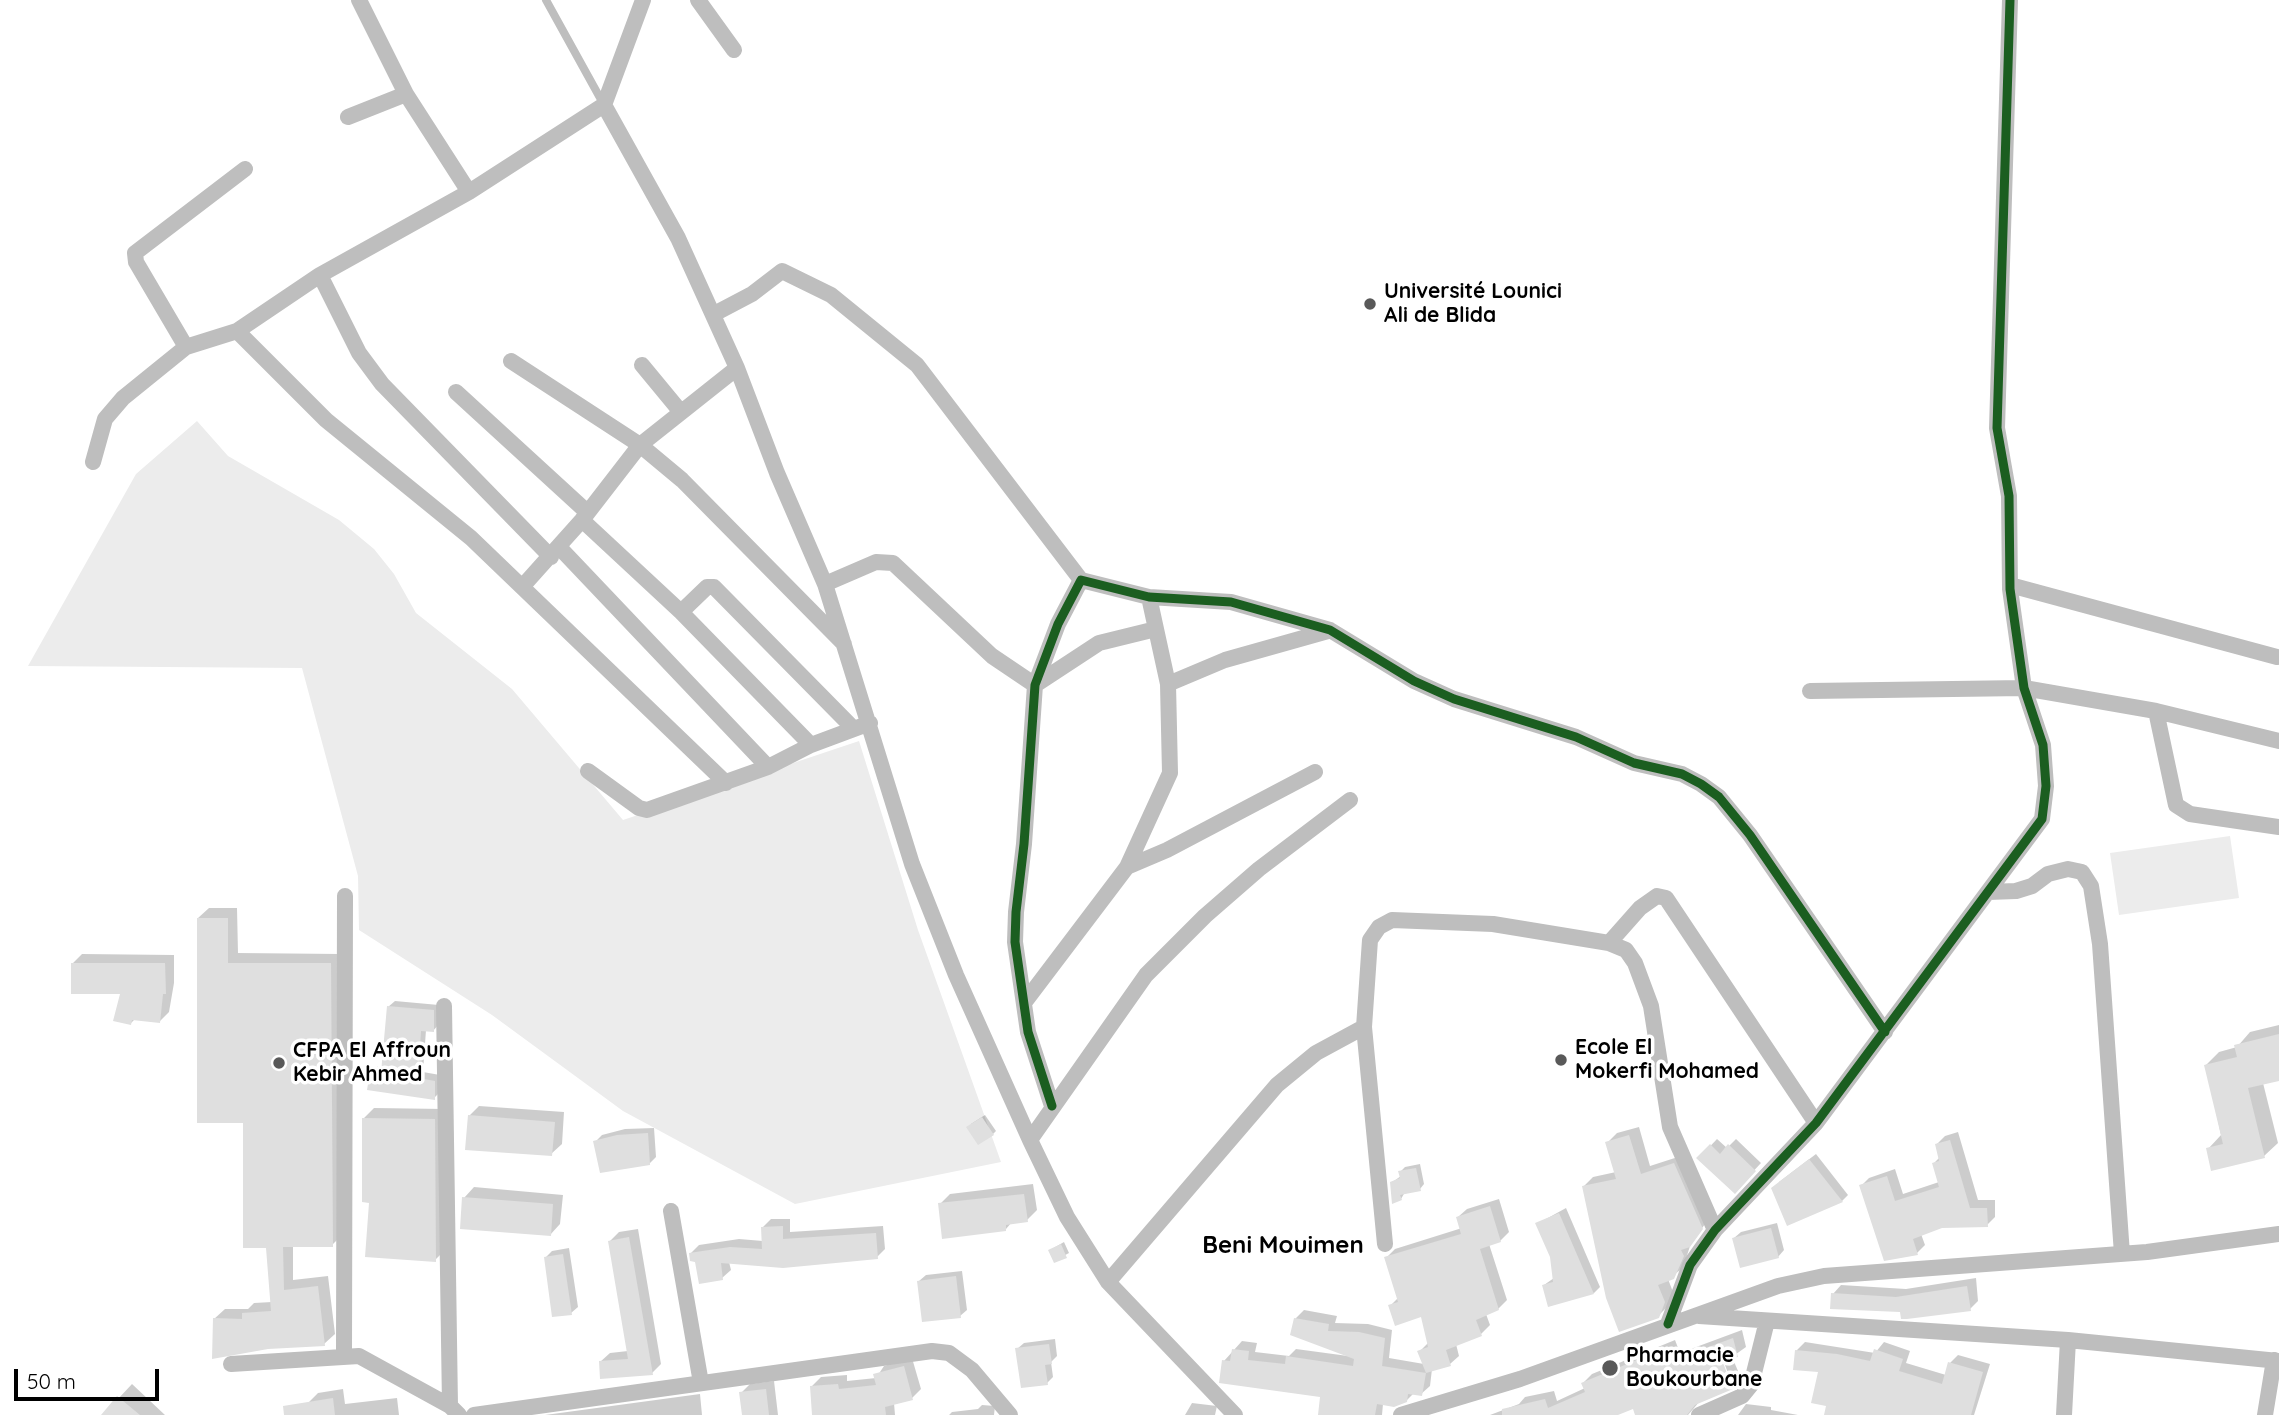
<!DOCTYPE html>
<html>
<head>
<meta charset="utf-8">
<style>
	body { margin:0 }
	#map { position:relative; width:2279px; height:1415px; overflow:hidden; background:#fff; font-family:Quicksand,sans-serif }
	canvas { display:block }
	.scale { position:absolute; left:14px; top:1369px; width:145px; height:32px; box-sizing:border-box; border:4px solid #000; border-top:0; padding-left:9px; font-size:21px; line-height:24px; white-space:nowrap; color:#000; -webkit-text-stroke:5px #fff; paint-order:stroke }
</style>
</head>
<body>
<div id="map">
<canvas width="2279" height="1415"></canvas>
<div class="scale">50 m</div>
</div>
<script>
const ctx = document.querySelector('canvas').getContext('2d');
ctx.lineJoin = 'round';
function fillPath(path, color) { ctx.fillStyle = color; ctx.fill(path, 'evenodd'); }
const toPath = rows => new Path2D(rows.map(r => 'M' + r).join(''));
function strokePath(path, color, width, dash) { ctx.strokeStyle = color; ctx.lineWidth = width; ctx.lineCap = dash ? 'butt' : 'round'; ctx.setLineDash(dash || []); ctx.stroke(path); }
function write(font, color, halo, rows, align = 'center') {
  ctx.font = font + ' Quicksand,sans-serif'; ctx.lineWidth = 7; ctx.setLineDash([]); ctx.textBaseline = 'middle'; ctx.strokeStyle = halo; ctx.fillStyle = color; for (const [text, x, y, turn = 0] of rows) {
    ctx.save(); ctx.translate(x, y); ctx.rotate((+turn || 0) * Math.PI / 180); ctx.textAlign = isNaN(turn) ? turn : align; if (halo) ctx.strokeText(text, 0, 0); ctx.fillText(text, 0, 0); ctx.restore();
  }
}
fillPath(toPath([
	[197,421,228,456,339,520,374,549,394,574,416,613,512,689,623,820,859,741,918,930,1001,1162,795,1204,623,1111,492,1015,359,930,358,876,302,668,28,666,136,474],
	[2230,836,2239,898,2119,915,2110,853]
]), '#ececec');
fillPath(toPath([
	[209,908,237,908,238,953,341,954,342,1235,332,1245,293,1246,293,1280,328,1276,335,1334,324,1344,214,1319,225,1309,248,1309,254,1303,272,1302,268,1246,245,1121,198,918],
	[82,954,174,955,174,983,169,1012,160,1021,135,1019,130,1024,122,992,73,963],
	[395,1001,439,1005,439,1024,433,1031,426,1030,423,1072,440,1075,440,1092,434,1098,372,1072,378,1066,384,1067,388,1007],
	[2279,1025,2279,1079,2263,1083,2278,1143,2264,1156,2208,1149,2221,1135,2206,1065,2219,1052,2237,1047,2250,1032],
	[479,1106,564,1112,562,1144,551,1154,469,1116],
	[374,1108,445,1109,445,1250,435,1260,371,1201,364,1118],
	[985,1115,996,1131,993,1134,971,1124],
	[1639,1127,1650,1166,1684,1155,1711,1216,1691,1243,1683,1268,1668,1279,1673,1292,1668,1306,1658,1316,1584,1186,1593,1177,1616,1172,1607,1143,1617,1133],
	[654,1128,656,1157,649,1164,595,1142,602,1135,625,1129],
	[1958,1132,1978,1200,1995,1200,1995,1217,1987,1225,1942,1226,1921,1234,1925,1245,1917,1253,1861,1186,1869,1178,1895,1169,1903,1194,1939,1182,1934,1163,1940,1157,1937,1144,1945,1136],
	[1717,1139,1727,1148,1736,1139,1761,1163,1735,1191,1699,1158],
	[1816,1154,1848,1195,1842,1201,1779,1182],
	[1420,1164,1424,1184,1420,1189,1405,1192,1401,1199,1391,1183,1401,1176,1400,1172,1405,1167],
	[1033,1184,1037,1210,1027,1220,1012,1222,1006,1229,940,1204,950,1194],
	[474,1187,563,1195,560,1224,550,1235,464,1198],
	[1499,1199,1509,1232,1500,1241,1489,1244,1507,1300,1498,1309,1486,1314,1490,1325,1481,1334,1456,1344,1459,1356,1450,1364,1432,1369,1430,1386,1421,1394,1414,1393,1406,1401,1383,1404,1382,1415,1320,1415,1322,1396,1224,1361,1242,1341,1257,1343,1255,1352,1289,1356,1296,1349,1348,1356,1295,1319,1304,1310,1337,1316,1335,1323,1368,1324,1392,1330,1389,1358,1424,1364,1419,1352,1429,1342,1422,1315,1390,1306,1398,1298,1386,1258,1395,1249,1462,1228,1458,1217,1467,1209],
	[1566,1208,1600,1287,1594,1293,1544,1285,1554,1278,1551,1257,1537,1224],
	[771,1219,790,1219,790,1232,883,1226,885,1249,877,1257,729,1262,731,1270,722,1278,691,1253,699,1245,739,1239,763,1241,763,1227],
	[1777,1223,1784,1250,1778,1257,1734,1238,1741,1232],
	[638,1229,661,1364,652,1373,600,1362,610,1353,628,1351,609,1242,619,1232],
	[1064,1242,1069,1253,1054,1261,1050,1250],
	[569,1248,578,1307,571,1313,546,1257,552,1251],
	[962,1271,967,1310,960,1316,919,1281,926,1275],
	[1976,1278,1978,1301,1970,1309,1902,1311,1833,1294,1841,1285,1906,1289],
	[1742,1330,1746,1347,1732,1357,1741,1378,1733,1386,1720,1352,1717,1353,1730,1386,1733,1386,1700,1401,1688,1415,1637,1415,1634,1406,1613,1415,1490,1415,1519,1404,1525,1397,1554,1391,1557,1401,1585,1388,1583,1383,1592,1374,1675,1340,1680,1353],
	[1055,1339,1057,1356,1051,1362,1053,1377,1047,1383,1017,1349,1024,1343],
	[1805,1342,1875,1353,1884,1342,1910,1351,1906,1363,1946,1375,1950,1363,1958,1355,1990,1364,1974,1415,1826,1415,1828,1405,1820,1370,1796,1351],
	[912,1358,921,1389,912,1398,894,1403,895,1415,814,1415,812,1386,821,1377,847,1375,847,1381,876,1378,884,1366],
	[774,1381,778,1415,744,1415,741,1393,750,1384],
	[132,1384,165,1415,103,1415],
	[343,1389,345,1404,397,1398,399,1415,310,1415,308,1403,318,1393],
	[700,1394,702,1415,545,1415],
	[1192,1403,1217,1406,1215,1415,1185,1415],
	[1746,1404,1771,1407,1771,1410,1798,1415,1738,1415],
	[982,1405,995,1406,994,1415,949,1415,952,1412,978,1409]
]), '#0003');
fillPath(toPath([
	[197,918,228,918,228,963,331,963,333,1247,283,1247,284,1290,318,1286,325,1346,268,1349,212,1359,213,1318,242,1319,242,1313,271,1311,266,1248,243,1248,243,1123,197,1123],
	[71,963,165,963,166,994,163,994,160,1023,132,1020,131,1025,113,1021,120,994,71,994],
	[387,1006,434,1010,434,1032,421,1031,418,1078,435,1081,435,1100,367,1090,370,1071,381,1073],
	[2279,1034,2279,1081,2248,1088,2265,1158,2211,1171,2206,1148,2223,1144,2204,1065,2237,1057,2234,1045],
	[468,1115,555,1122,552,1156,465,1150],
	[982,1117,994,1135,978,1145,966,1127],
	[362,1118,435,1119,436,1262,365,1257,369,1203,362,1202],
	[648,1133,650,1165,600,1173,593,1141,617,1135],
	[1629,1135,1641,1174,1674,1163,1703,1229,1690,1247,1681,1250,1684,1256,1674,1279,1658,1285,1665,1302,1659,1318,1619,1332,1606,1298,1582,1186,1616,1179,1605,1142],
	[1950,1140,1970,1208,1987,1208,1988,1227,1942,1228,1913,1239,1918,1255,1884,1261,1859,1185,1887,1176,1895,1201,1939,1187,1932,1163,1939,1161,1935,1144],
	[1710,1144,1720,1154,1728,1144,1756,1171,1735,1194,1696,1158],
	[1809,1159,1843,1202,1787,1226,1771,1188],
	[1416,1168,1421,1191,1400,1195,1402,1200,1392,1204,1390,1182,1400,1178,1398,1171],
	[1024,1194,1028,1222,1006,1225,1006,1231,942,1239,938,1203],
	[462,1197,553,1204,551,1236,460,1229],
	[1490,1206,1501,1242,1480,1249,1499,1310,1476,1320,1482,1336,1446,1350,1451,1366,1426,1373,1417,1351,1428,1347,1421,1317,1395,1326,1388,1305,1398,1302,1384,1257,1461,1234,1456,1217],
	[1559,1213,1594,1294,1548,1307,1542,1285,1553,1282,1550,1257,1535,1223],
	[783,1226,783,1239,876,1233,878,1259,783,1268,721,1263,723,1280,699,1284,695,1262,690,1261,689,1253,730,1247,762,1249,761,1227],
	[1771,1228,1779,1258,1740,1268,1732,1238],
	[629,1237,653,1375,600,1379,599,1361,628,1359,608,1241],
	[1061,1244,1067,1258,1054,1263,1048,1250],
	[563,1254,572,1315,552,1317,544,1257],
	[956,1276,961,1318,922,1322,917,1281],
	[1967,1286,1971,1311,1907,1319,1901,1319,1900,1312,1830,1309,1831,1293,1896,1297],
	[1294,1318,1329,1324,1328,1331,1359,1332,1385,1338,1382,1366,1426,1373,1422,1396,1408,1394,1407,1402,1394,1407,1377,1404,1375,1415,1318,1415,1320,1397,1219,1383,1222,1360,1230,1361,1232,1349,1249,1351,1248,1360,1285,1364,1286,1356,1353,1366,1354,1359,1290,1335],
	[1733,1338,1738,1357,1722,1360,1733,1389,1695,1405,1687,1415,1635,1415,1633,1409,1618,1415,1502,1415,1502,1409,1545,1399,1548,1408,1585,1392,1581,1383,1666,1348,1671,1361],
	[1049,1344,1052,1364,1045,1365,1048,1385,1021,1388,1015,1348],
	[1874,1349,1903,1359,1899,1371,1942,1384,1948,1362,1983,1372,1971,1415,1824,1415,1826,1406,1811,1403,1818,1372,1793,1370,1795,1350,1837,1354,1870,1361],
	[904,1366,913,1400,885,1407,886,1415,812,1415,810,1386,838,1384,839,1389,876,1385,873,1374],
	[766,1389,769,1415,742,1415,739,1392],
	[117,1396,140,1415,101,1415],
	[333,1398,335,1415,284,1415,283,1406]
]), '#dfdfdf');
strokePath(toPath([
	[546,0,604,105]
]), '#bebebe', 8);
strokePath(toPath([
	[359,0,406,94,469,192],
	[643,0,604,105,469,192,320,275,237,331,326,420,471,538,726,783],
	[698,0,734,50],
	[604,105,678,238,737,368,777,473,825,584,912,864,956,975,1030,1140,1067,1217,1108,1282,1235,1415],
	[348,117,406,94],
	[320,275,359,353,382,384,551,557],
	[714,314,752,294,782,271,831,295,917,365,1081,580],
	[186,347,136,262,135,253,245,169],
	[511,361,640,445,682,480,844,644],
	[642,365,680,411],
	[456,392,587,512],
	[93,462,105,419,123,398,186,347,237,331],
	[582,520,681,612,811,745],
	[559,547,768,767],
	[825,584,876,562,893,563,992,656,1035,685,1099,643,1156,629],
	[2010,585,2277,657],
	[522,587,582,520,640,445,737,368],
	[681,612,707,587,714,587,852,727],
	[1168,684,1225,660,1328,631],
	[1810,691,2024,688,2156,711,2279,741],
	[2156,711,2176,805,2190,814,2279,827],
	[588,771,639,808,647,810,768,767,811,745,870,723],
	[1127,867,1167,850,1315,772],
	[1988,892,2016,891,2032,886,2048,874,2068,869,2082,872,2091,886,2100,944,2122,1254],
	[1609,943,1640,908,1657,896,1666,898,1816,1123],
	[1024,1003,1127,867,1170,773,1168,684,1149,597],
	[444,1006,450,1406],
	[1052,1106,1028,1032,1015,942,1016,912,1024,844,1035,685,1058,624,1081,580,1149,597,1231,602,1330,630,1414,681,1454,699,1576,737,1634,763,1682,774,1701,784,1719,797,1750,835,1885,1032],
	[1030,1140,1146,975,1205,916,1259,869,1350,800],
	[671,1211,701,1383],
	[1385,1244,1364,1027,1370,940,1379,927,1392,920,1493,924,1609,943,1626,950,1635,963,1651,1006,1670,1127,1715,1230],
	[1108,1282,1277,1085,1316,1053,1364,1027],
	[1699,1316,2068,1340,2279,1361],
	[1668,1324,1690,1265,1715,1230,1816,1123,2042,819,2046,786,2043,745,2024,688,2010,589,2009,496,1997,428,2010,0],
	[344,1354,345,896],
	[231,1364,359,1356,450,1406,459,1415],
	[474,1415,932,1351,949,1353,972,1370,1010,1415],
	[1401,1415,1520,1379,1778,1286,1824,1276,2147,1252,2279,1234],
	[1699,1415,1742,1396,1751,1385,1767,1321],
	[2064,1415,2068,1340],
	[2265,1415,2274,1360]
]), '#bebebe', 16);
strokePath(toPath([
	[1052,1106,1028,1032,1015,942,1016,912,1024,844,1035,685,1058,624,1081,580,1149,597,1231,602,1330,630,1414,681,1454,699,1576,737,1634,763,1682,774,1701,784,1719,797,1750,835,1885,1032],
	[1668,1324,1690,1265,1715,1230,1816,1123,2042,819,2046,786,2043,745,2024,688,2010,589,2009,496,1997,428,2010,0]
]), '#1b5e20', 9);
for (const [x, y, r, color] of [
	[1370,304,7,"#595959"],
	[1561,1060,7,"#595959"],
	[279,1063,7,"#595959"],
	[1610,1368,9,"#595959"]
]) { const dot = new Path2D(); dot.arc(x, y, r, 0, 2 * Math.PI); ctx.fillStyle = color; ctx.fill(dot); strokePath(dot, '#fff', 2.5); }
write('bold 21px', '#000', '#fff', [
	["Université Lounici",1384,292],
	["Ali de Blida",1384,316],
	["Ecole El",1575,1048],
	["Mokerfi Mohamed",1575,1072],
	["CFPA El Affroun",293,1051],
	["Kebir Ahmed",293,1075],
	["Pharmacie",1626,1356],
	["Boukourbane",1626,1380]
], 'left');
write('bold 24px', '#000', '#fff', [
	["Beni Mouimen",1283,1246]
]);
</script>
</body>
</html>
